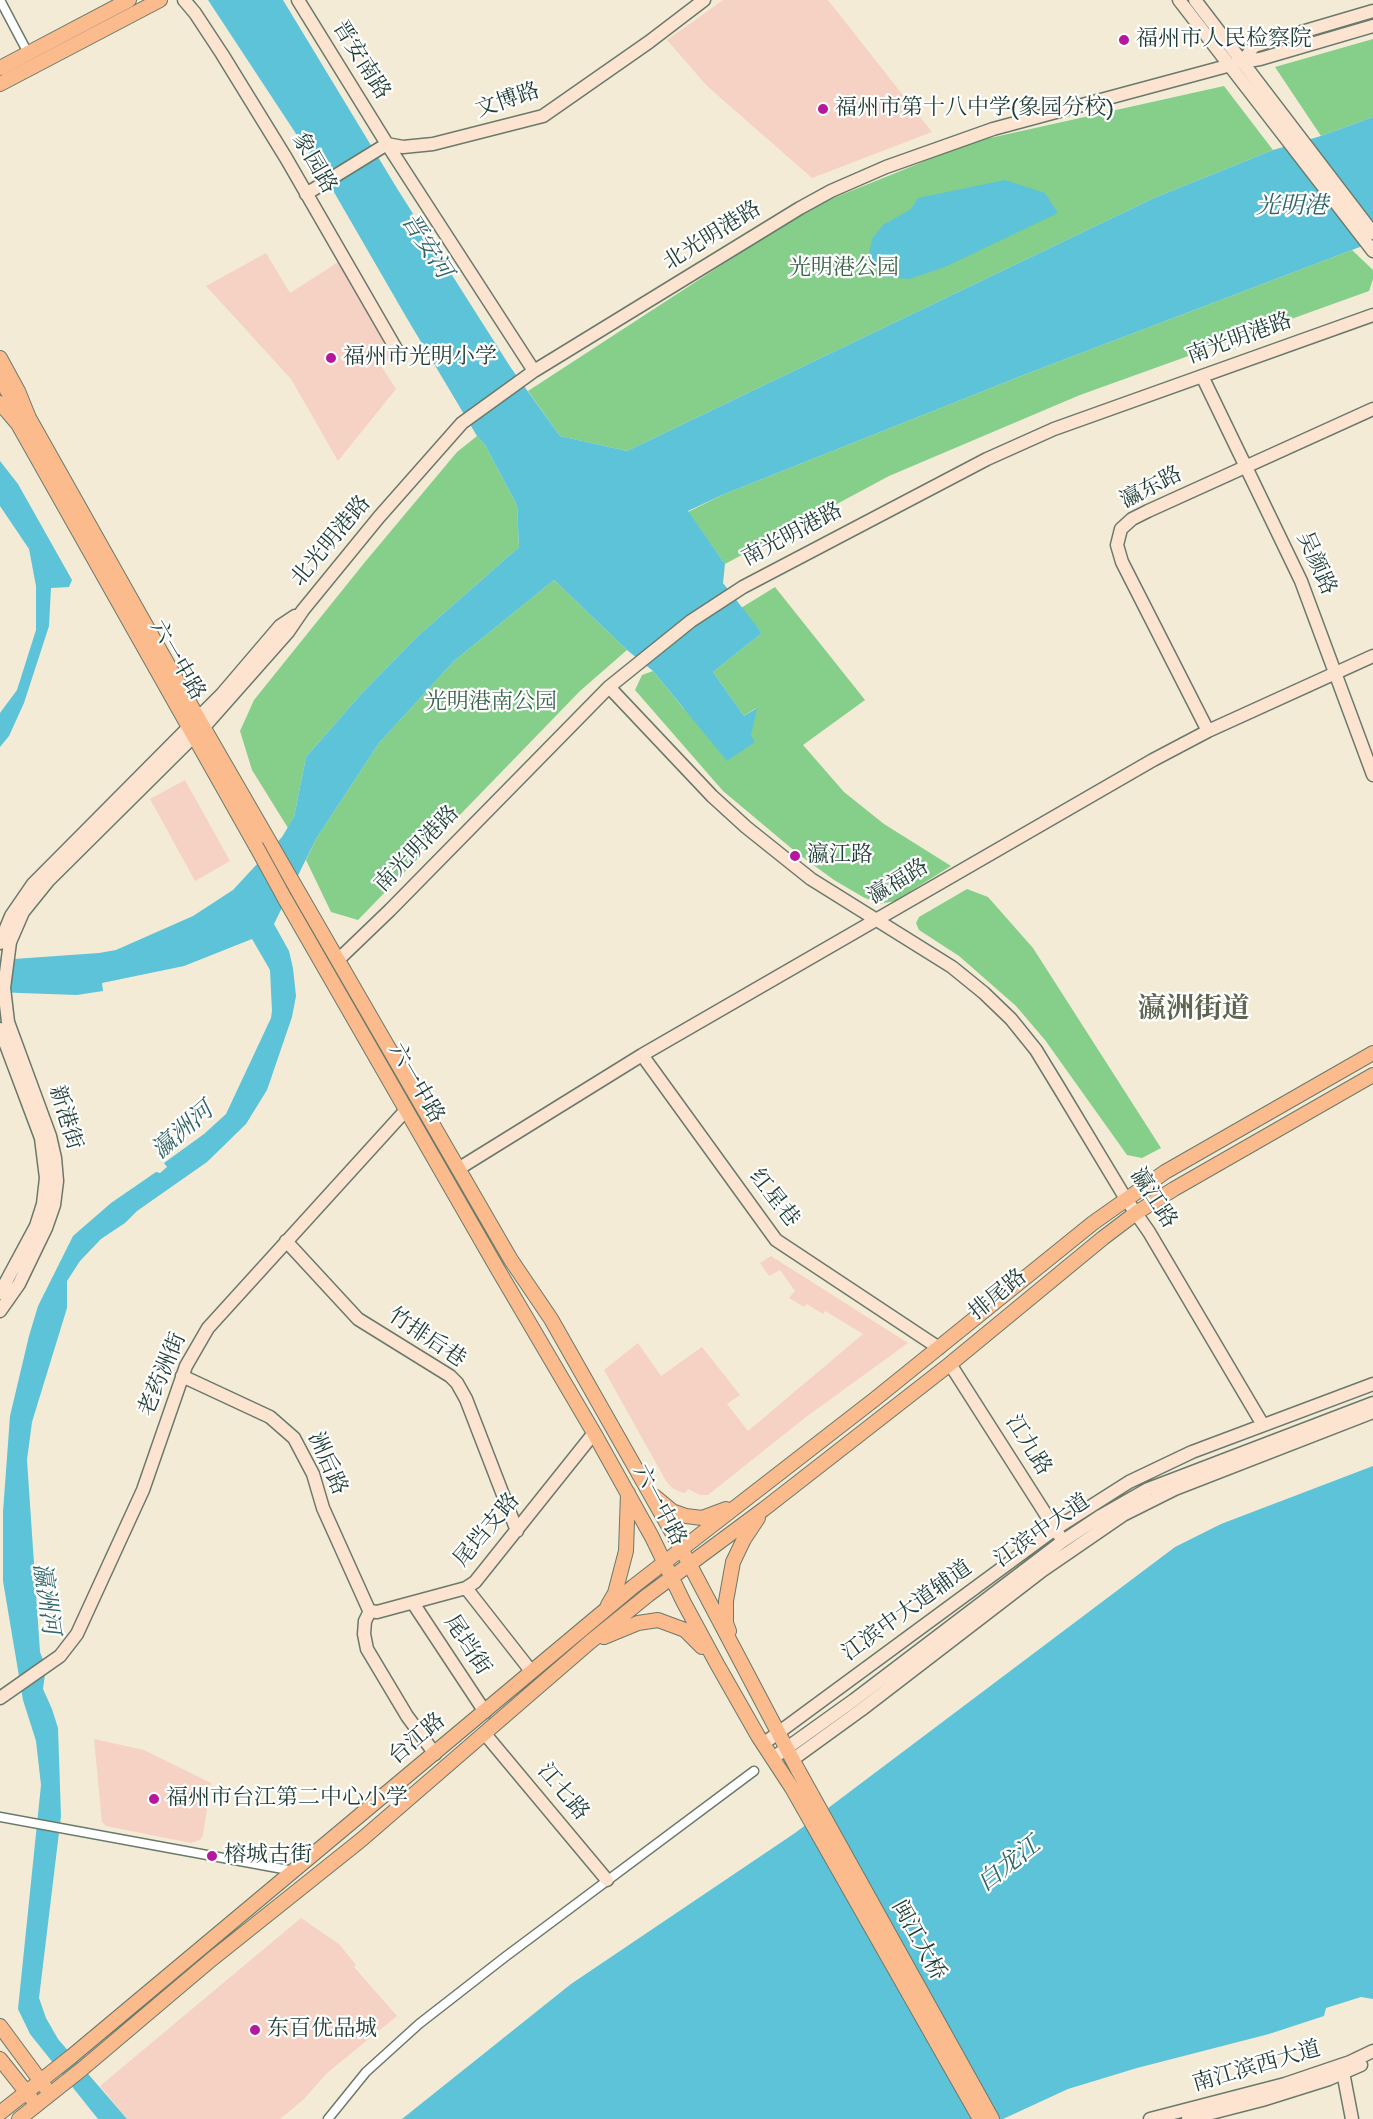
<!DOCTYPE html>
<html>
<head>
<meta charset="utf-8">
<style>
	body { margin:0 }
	canvas { display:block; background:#f3ebd5 }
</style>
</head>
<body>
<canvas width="1373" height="2119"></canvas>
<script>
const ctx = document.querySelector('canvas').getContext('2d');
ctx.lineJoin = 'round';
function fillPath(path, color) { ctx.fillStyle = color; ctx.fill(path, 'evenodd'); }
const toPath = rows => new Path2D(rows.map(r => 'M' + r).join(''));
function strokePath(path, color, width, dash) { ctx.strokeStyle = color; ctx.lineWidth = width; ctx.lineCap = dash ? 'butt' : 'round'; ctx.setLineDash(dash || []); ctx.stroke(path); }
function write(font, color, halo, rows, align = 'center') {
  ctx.font = font + ' "IM FELL DW Pica","Noto Serif SC",serif'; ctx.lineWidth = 4.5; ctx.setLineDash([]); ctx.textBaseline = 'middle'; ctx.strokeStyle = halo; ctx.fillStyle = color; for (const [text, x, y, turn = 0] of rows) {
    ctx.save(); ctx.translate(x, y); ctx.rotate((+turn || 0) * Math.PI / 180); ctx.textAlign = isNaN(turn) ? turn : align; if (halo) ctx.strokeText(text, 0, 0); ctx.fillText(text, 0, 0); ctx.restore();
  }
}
fillPath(toPath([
	[723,0,828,0,932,132,812,178,707,86,667,40],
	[266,253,290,293,340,261,400,352,380,364,396,389,338,461,291,379,206,286],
	[185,780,230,861,195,881,150,799],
	[771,1256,908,1343,806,1417,708,1495,700,1495,688,1489,685,1493,680,1492,672,1488,666,1481,604,1370,638,1343,661,1376,702,1347,740,1395,727,1404,748,1431,863,1334,825,1311,823,1314,807,1304,804,1307,789,1298,795,1291,780,1270,769,1276,760,1263],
	[94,1739,144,1750,211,1783,203,1835,200,1840,191,1843,106,1826,102,1822],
	[301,1918,339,1944,356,1965,354,1967,397,2016,327,2073,304,2099,280,2119,127,2119,100,2086]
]), '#f6d2c4');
fillPath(toPath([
	[1373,39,1373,117,1321,136,1275,67],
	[1224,86,1273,150,1154,198,627,451,560,436,528,391,809,208,972,142],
	[1352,250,1373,270,1373,279,1369,291,1080,395,889,476,725,564,688,512,722,495,1026,374],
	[477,436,485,445,517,505,519,547,418,636,363,692,306,757,294,817,288,828,252,770,240,731,254,700,365,562,457,452],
	[554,580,627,650,580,691,358,920,331,912,306,860,316,839,379,743,454,661],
	[775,587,865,700,803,745,844,792,884,824,951,866,895,901,879,904,863,897,834,880,797,853,723,791,635,690,642,675,653,671,684,709,755,742,750,736,756,708,744,716,713,672,762,633,741,608],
	[967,889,988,897,1033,948,1161,1148,1142,1158,1127,1155,1045,1040,1016,1006,959,956,919,930,916,923,919,917]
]), '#86cf8a');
fillPath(toPath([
	[208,0,283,0,398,190,511,368,560,436,627,451,1154,198,1273,150,1321,136,1373,117,1373,242,1026,374,722,495,688,511,725,564,723,583,762,633,713,672,744,716,757,708,751,736,755,742,727,761,653,671,627,650,554,580,454,661,379,743,316,839,274,924,289,951,293,968,296,996,292,1017,267,1090,246,1124,207,1162,137,1211,125,1223,101,1239,80,1261,67,1281,67,1308,32,1422,27,1460,40,1652,46,1667,43,1689,52,1709,58,1728,61,1816,39,1998,46,2018,58,2039,127,2119,98,2119,30,2034,18,2009,41,1785,36,1741,23,1700,3,1581,3,1512,10,1416,29,1336,38,1306,73,1236,111,1203,156,1172,160,1173,167,1167,164,1163,204,1134,226,1114,271,1018,272,1011,270,970,252,939,184,966,102,983,103,991,77,995,20,993,0,992,0,960,99,953,116,950,193,916,233,890,282,837,294,817,306,757,363,692,418,636,519,547,517,505,485,445,477,436,405,315,331,187],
	[1005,180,1045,193,1058,213,945,267,909,279,888,277,876,268,869,254,872,239,883,225,911,209,918,198],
	[0,461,18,484,72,580,69,587,51,588,49,626,24,703,9,736,0,747,0,713,17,690,36,630,36,586,29,549,0,506],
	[1373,1466,1373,1999,1361,1997,1326,2008,1324,2016,1269,2034,1137,2068,1068,2089,1003,2119,402,2119,571,1984,795,1833,1175,1547,1221,1524]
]), '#5cc3d9');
const street = toPath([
	[0,0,28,53],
	[0,1817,294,1871],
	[328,2119,366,2072,419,2024,505,1957,754,1771]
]);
const secondary = toPath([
	[184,0,195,13,222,54,286,158,399,354],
	[298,0,387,144,534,371],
	[1179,0,1373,251],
	[1195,0,1373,233],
	[1242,62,1254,46,1373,11],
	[306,194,387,144,403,147,433,144,543,116,649,42,704,0],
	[1202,376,1301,581,1373,775],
	[609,687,712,796,746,827,811,879,952,967,984,993,1011,1019,1036,1050,1061,1091,1126,1199,1149,1232,1263,1425],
	[198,718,222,694,280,626,295,616],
	[204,727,288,632,303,610,379,517,462,423,534,371,800,208,831,191,886,167,993,129,1242,62,1260,59,1373,26],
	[1208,731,1122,562,1117,545,1121,529,1132,519,1148,511,1373,409],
	[0,943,11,916,33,884,189,727],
	[339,959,390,910,609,687,691,621,743,587,987,459,1054,429,1373,315],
	[0,1029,41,1138,46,1178,43,1204,36,1226,0,1293],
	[642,1055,776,1240,939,1348],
	[458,1169,642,1055,1153,760,1208,731,1373,656],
	[286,1241,358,1319,450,1376,457,1383,466,1399,517,1531],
	[0,1311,19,1284,46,1228,54,1205,57,1181,55,1158,50,1136,8,1022,4,988,10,942,23,912,48,881,194,736],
	[950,1364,1059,1535],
	[182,1376,270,1417,294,1438,313,1474,323,1508,368,1608,370,1611,377,1612,466,1588,475,1582,594,1433],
	[466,1588,531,1671],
	[413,1603,485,1712],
	[370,1611,365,1621,364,1634,367,1649,407,1716,435,1754],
	[0,1698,60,1656,77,1634,143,1490,186,1366,208,1328,406,1110],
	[485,1734,607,1880],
	[763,1744,1055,1529,1129,1482,1192,1452,1373,1384],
	[773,1758,854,1700,1063,1541,1099,1517,1148,1489,1373,1403],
	[792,1760,861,1710,1043,1570,1123,1515,1175,1489,1373,1412],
	[1342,2067,1352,2119],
	[1150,2119,1285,2084,1350,2062,1373,2051],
	[1188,2119,1262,2100,1329,2079,1361,2065]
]);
const primary = toPath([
	[0,68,129,0],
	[0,84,160,0],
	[0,358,18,391,29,418,198,718,511,1260,551,1319,682,1550,798,1770,992,2119],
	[0,379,8,392,22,410],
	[0,403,18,424,256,846],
	[285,899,497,1268,594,1433,652,1537,684,1603,717,1664,758,1736,792,1788,980,2119],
	[654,1496,672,1511,686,1516,702,1518,726,1509],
	[608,1605,615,1593,626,1551,628,1493],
	[729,1631,726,1623,726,1601,733,1562,744,1539,758,1518],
	[604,1637,638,1623,658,1620,685,1630,702,1647],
	[0,2026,45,2087],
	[0,2059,31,2098],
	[0,2113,72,2056,634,1586,875,1399,1093,1223,1165,1172,1373,1053],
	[19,2119,82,2069,212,1959,361,1840,590,1642,648,1595,764,1509,950,1364,1103,1238,1136,1213,1174,1189,1373,1075]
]);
strokePath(street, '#697a6c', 11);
strokePath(secondary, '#697a6c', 15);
strokePath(primary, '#697a6c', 16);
strokePath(street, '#fff', 8);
strokePath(secondary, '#fde4d1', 12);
strokePath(primary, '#fbbb8d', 14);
const primaryBridge = toPath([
	[256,846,285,899]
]);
strokePath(primaryBridge, '#697a6c', 16, []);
strokePath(primaryBridge, '#fbbb8d', 14);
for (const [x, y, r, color] of [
	[1124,40,6,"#b5179e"],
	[823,109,6,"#b5179e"],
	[331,358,6,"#b5179e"],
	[795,856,6,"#b5179e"],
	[154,1799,6,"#b5179e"],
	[212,1856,6,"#b5179e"],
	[255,2030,6,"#b5179e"]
]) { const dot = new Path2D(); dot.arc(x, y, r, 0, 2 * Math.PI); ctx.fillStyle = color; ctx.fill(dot); strokePath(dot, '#fff', 2); }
write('22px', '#1f3d34', '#fff', [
	["福州市人民检察院",1136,40],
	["福州市第十八中学(象园分校)",835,109],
	["福州市光明小学",343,358],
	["瀛江路",807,856],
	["福州市台江第二中心小学",166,1799],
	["榕城古街",224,1856],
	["东百优品城",267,2030]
], 'left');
write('22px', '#1f3d34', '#fff', [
	["晋安南路",360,61,58],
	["文博路",508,102,-19],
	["象园路",313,164,60],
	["北光明港路",713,237,-32],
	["南光明港路",1240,340,-20],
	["瀛东路",1152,489,-27],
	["南光明港路",793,536,-28],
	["北光明港路",332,542,-50],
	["吴颜路",1315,564,66],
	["六一中路",176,661,60],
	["南光明港路",418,850,-46],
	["瀛福路",899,883,-31],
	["六一中路",415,1084,60],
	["新港街",64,1118,73],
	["红星巷",773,1199,52],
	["瀛江路",1152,1199,57],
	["排尾路",999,1296,-39],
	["竹排后巷",426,1339,34],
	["老药洲街",164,1375,-67],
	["江九路",1027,1446,58],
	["洲后路",326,1464,66],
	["六一中路",658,1506,62],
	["尾垱支路",488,1531,-50],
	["江滨中大道",1043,1532,-35],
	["江滨中大道辅道",908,1612,-36],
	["尾垱街",466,1646,57],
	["台江路",418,1740,-40],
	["江七路",562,1793,50],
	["闽江大桥",917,1941,61],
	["南江滨西大道",1257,2068,-16]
]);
write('22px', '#39624a', '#fff', [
	["光明港公园",844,269],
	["光明港南公园",491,703]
]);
write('italic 24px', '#316566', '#fff', [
	["光明港",1292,208],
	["晋安河",425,247,57],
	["瀛洲河",184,1132,-41],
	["瀛洲河",44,1599,82],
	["白龙江",1010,1866,-38]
]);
write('bold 28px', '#5e6550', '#fff', [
	["瀛洲街道",1194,1011]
]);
</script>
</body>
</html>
